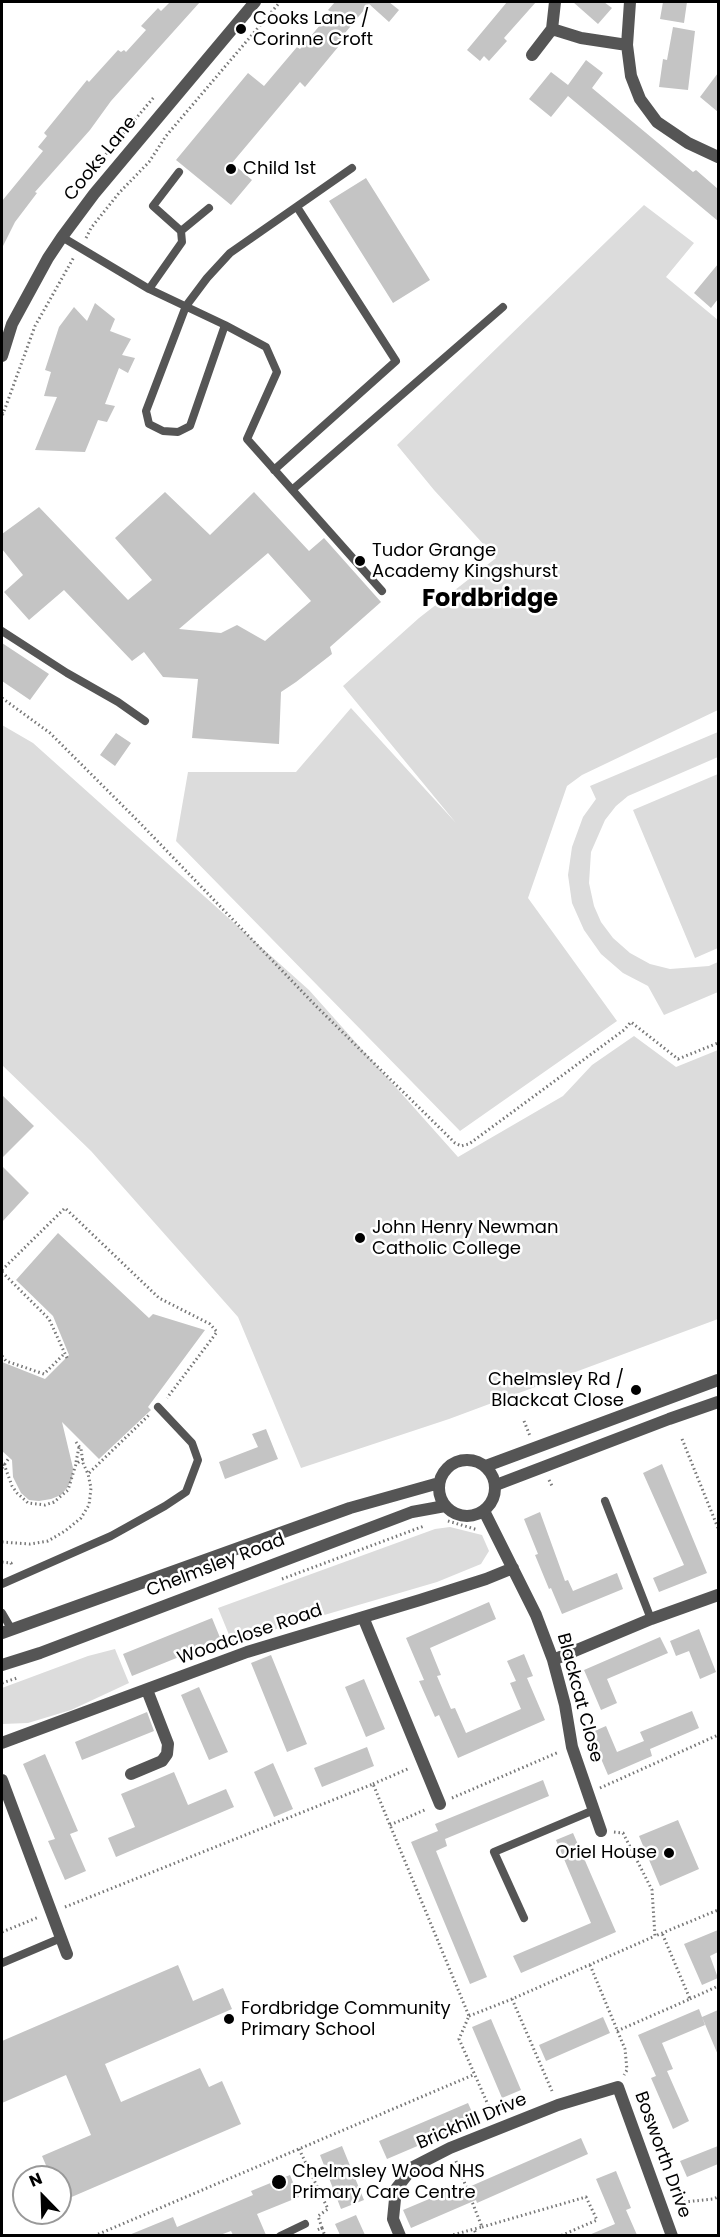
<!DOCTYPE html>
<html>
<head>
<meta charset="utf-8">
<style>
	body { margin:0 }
	#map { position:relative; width:720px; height:2237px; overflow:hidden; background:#fff; font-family:Poppins,sans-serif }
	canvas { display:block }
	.frame { position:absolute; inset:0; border:3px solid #000; pointer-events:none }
	.north { position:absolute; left:12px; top:2165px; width:60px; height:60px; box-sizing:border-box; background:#fff; border:2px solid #999; border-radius:50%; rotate:337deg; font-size:16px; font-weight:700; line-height:24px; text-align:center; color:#000 }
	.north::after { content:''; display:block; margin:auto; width:21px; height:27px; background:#000; clip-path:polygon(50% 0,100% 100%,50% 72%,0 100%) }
</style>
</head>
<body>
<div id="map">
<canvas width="720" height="2237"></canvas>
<div class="frame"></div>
<div class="north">N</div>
</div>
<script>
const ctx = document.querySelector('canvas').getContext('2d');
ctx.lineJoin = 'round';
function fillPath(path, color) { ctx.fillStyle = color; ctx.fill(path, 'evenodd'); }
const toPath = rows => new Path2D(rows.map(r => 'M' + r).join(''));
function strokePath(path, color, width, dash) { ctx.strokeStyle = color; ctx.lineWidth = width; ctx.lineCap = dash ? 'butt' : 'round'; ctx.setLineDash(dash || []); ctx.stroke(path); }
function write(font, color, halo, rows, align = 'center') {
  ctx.font = font + ' Poppins,sans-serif'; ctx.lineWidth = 5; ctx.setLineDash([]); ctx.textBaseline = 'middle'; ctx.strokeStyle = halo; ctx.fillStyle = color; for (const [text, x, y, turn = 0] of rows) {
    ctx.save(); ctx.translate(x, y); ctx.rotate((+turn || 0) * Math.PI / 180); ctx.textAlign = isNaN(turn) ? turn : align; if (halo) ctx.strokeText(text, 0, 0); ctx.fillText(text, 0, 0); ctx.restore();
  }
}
fillPath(toPath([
	[644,205,694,243,666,277,718,320,718,710,582,775,567,786,528,898,617,1021,460,1131,176,841,188,772,296,772,351,708,456,823,343,686,419,618,496,558,434,490,397,445],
	[2,725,33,743,309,990,458,1157,563,1096,592,1065,634,1036,676,1067,718,1050,718,1319,449,1419,301,1468,238,1317,91,1151,2,1065],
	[718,732,718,757,628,796,616,806,605,820,591,852,589,883,594,906,601,922,613,938,630,953,650,964,670,969,709,966,718,962,718,992,664,1015,648,986,623,973,601,954,584,930,572,903,568,875,572,847,583,817,596,799,590,786],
	[718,774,718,948,695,958,633,810],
	[450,1527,482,1535,489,1551,481,1564,437,1582,232,1642,218,1608,435,1529],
	[115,1649,129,1683,71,1710,28,1723,2,1724,2,1688,88,1656]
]), '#dcdcdc');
fillPath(toPath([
	[170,2,200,2,111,101,90,130,35,192,37,193,15,222,2,248,2,201,43,151,38,147,47,136,44,133,87,80,89,82,118,50,121,52,124,50,126,52,146,30,141,26,158,8,161,11],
	[335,2,389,2,399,10,389,22,369,4,345,33,348,35,305,87,300,82,232,163,252,180,231,205,176,160,248,73,264,86,297,47,300,49,331,12,328,10],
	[507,2,536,2,504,38,507,41,489,61,484,56,480,61,467,50],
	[573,2,604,2,612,8,598,24],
	[663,2,687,2,684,23,660,19],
	[673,27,695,31,688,90,659,87,663,59,667,60],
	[586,60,603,73,592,88,693,172,696,170,718,189,718,221,568,96,551,117,529,99,551,72,568,85],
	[718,73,718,112,700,97],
	[366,178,430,280,393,303,329,201],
	[718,264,718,299,711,308,694,293],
	[95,303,115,319,110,331,131,339,122,355,135,358,128,373,119,368,105,404,115,406,107,422,98,420,85,452,35,450,57,397,44,396,51,372,45,370,59,327,74,307,87,321],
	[165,492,210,535,254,492,309,551,324,538,381,602,330,647,332,654,296,682,281,692,279,744,192,738,198,679,163,677,144,652,132,661,64,590,29,620,4,592,23,575,2,549,2,534,39,507,128,600,152,580,115,538],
	[268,553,311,601,265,641,237,625,221,633,179,629],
	[2,643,49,674,30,700,2,681],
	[116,733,131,743,115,766,100,755],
	[2,1095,34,1126,2,1158],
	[2,1166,29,1193,2,1222],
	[58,1233,149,1318,153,1314,205,1330,148,1407,151,1410,99,1459,62,1422,73,1468,72,1479,67,1488,61,1495,51,1499,39,1501,29,1500,21,1493,13,1477,12,1460,2,1451,2,1362,45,1379,69,1355,53,1316,16,1280],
	[266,1429,278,1459,225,1479,219,1462,258,1447,252,1434],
	[662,1464,707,1573,659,1592,653,1578,684,1565,643,1473],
	[540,1512,565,1581,568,1580,573,1591,617,1573,623,1589,562,1614,551,1588,549,1589,535,1555,538,1554,524,1519],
	[489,1602,496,1619,430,1648,441,1675,437,1676,451,1709,455,1708,466,1733,521,1709,510,1683,516,1681,507,1661,524,1654,533,1676,527,1678,545,1720,458,1758,439,1715,435,1717,419,1681,424,1680,406,1638],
	[212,1618,221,1640,132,1676,123,1654],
	[699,1629,716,1672,700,1679,689,1651,676,1656,670,1641],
	[660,1637,668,1653,607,1679,617,1703,601,1710,584,1670],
	[271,1655,307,1744,287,1752,251,1663],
	[364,1679,385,1729,366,1737,345,1687],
	[199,1687,228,1752,209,1760,181,1695],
	[692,1711,699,1728,650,1749,652,1756,608,1775,590,1733,606,1726,617,1752,644,1741,640,1732],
	[147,1712,154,1731,82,1760,75,1742],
	[367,1747,374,1766,322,1787,314,1768],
	[45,1754,78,1831,70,1834,86,1871,65,1880,48,1841,55,1839,23,1764],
	[273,1763,293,1809,274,1817,254,1772],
	[174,1772,188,1805,226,1789,234,1807,116,1857,108,1838,135,1827,121,1794],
	[543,1780,549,1796,445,1839,447,1846,436,1851,487,1977,470,1984,411,1842,438,1831,435,1824],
	[678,1820,699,1869,660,1886,639,1836],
	[573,1833,616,1932,521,1973,513,1956,591,1923,556,1840],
	[718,1930,718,1952,710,1956,718,1978,702,1985,684,1944],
	[178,1965,193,2001,223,1988,232,2009,105,2064,121,2102,200,2068,209,2087,222,2081,241,2124,60,2202,60,2177,51,2177,42,2156,91,2135,66,2075,2,2103,2,2041],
	[699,2009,705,2025,662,2043,673,2069,667,2071,689,2121,673,2129,651,2078,656,2076,638,2035],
	[718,2010,718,2055,702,2017],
	[603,2017,610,2033,546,2061,539,2045],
	[491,2019,521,2090,502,2098,472,2027],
	[468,2103,476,2121,387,2159,379,2141],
	[581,2138,588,2154,477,2203,476,2200,411,2228,403,2210,460,2186,462,2190],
	[342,2146,364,2200,341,2209,320,2155],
	[718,2146,718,2164,687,2177,680,2161],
	[616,2171,631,2208,626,2210,637,2235,589,2235,615,2224,596,2179],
	[290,2175,299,2197,257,2214,266,2235,233,2235,231,2231,220,2235,129,2235,173,2217,177,2227,253,2195,251,2191],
	[356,2215,365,2235,340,2235,335,2224]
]), '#c4c4c4');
strokePath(toPath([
	[100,161,154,97],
	[86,238,91,228,119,193,149,162,166,136,280,2],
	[2,413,3,414,35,326,74,257],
	[2,698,50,733,139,822,316,1006,455,1143,461,1146,469,1144,624,1030,631,1022,678,1059,718,1043],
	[2,1270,65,1208,159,1298,210,1324,217,1332,167,1398],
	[2,1272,49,1319,67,1358],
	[2,1356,6,1361,44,1374,65,1353],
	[524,1421,530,1436],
	[682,1439,718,1528],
	[76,1442,81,1449,83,1463,88,1474],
	[76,1462,79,1447],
	[4,1464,12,1486,17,1493,28,1503,45,1505,54,1502,68,1490,76,1464,83,1459],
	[2,1468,9,1458],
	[549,1480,553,1488],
	[448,1521,478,1530],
	[2,1542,30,1544,48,1541,65,1531,81,1518,89,1505,91,1488,88,1474,149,1415],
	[2,1562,11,1563,12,1566],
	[282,1579,424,1526],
	[2,1683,17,1678],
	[373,1784,410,1768],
	[600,1788,718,1735],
	[452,1798,559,1752],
	[390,1825,427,1809],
	[614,1832,623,1833,652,1890,655,1936,718,1910],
	[65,1907,373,1784,469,2016,459,2039,493,2116],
	[2,1932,39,1917],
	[590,1965,625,2049,627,2070,624,2075],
	[512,1999,552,2091],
	[690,1999,718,1986],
	[469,2016,512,1999,655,1936],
	[617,2031,690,1999,662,1933],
	[299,2149,328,2209,318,2216,322,2228,317,2230],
	[456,2161,482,2227,474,2229,477,2236],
	[675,2203,713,2199,718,2197],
	[482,2227,586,2197,597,2220,560,2236],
	[322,2228,325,2236],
	[94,2236,473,2075],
	[449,2236,474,2229]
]), '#777', 3, [1.5, 3]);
strokePath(toPath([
	[181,231,209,208],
	[62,237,149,289,225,325,266,347,277,372,247,439,382,591],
	[149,289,182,242,181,231,153,206,179,172],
	[225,325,190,426,178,432,163,431,149,424,146,411,186,306,207,278,230,253,352,168],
	[274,470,396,361,297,207],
	[292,490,503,307],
	[2,631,67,673,118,702,145,721],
	[605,1501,651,1619],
	[2,1584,111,1536,165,1506,186,1492,198,1460,192,1443,158,1407],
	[2,1613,12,1630],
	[524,1918,494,1852,594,1810],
	[2,1963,61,1938],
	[280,2236,305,2224]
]), '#555', 8);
strokePath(toPath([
	[630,2,627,45,631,76,640,99,657,122,688,143,718,157],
	[552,29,581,38,627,45],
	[532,55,552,29,555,2],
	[484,1511,536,1615,553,1660,565,1705,572,1747,601,1831],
	[363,1617,440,1804],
	[553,1660,651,1619,718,1595],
	[2,1743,247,1652,420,1600,486,1579,513,1568],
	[131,1774,162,1761,167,1754,168,1744,147,1690],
	[2,1780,67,1954],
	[400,2236,393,2219,396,2189,413,2167,450,2148,558,2105,618,2087,672,2236]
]), '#555', 12);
strokePath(toPath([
	[2,356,12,324,48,258,62,237,94,194,255,2],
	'439 1488a28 28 0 1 1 56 0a28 28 0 1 1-56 0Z',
	[486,1466,718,1380],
	[496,1485,669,1419,718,1402],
	[2,1633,350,1508,439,1483],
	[2,1665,40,1653,412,1512,445,1506]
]), '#555', 12);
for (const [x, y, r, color] of [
	[241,29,6,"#000"],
	[231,169,6,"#000"],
	[360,561,6,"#000"],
	[360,1238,6,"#000"],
	[636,1390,6,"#000"],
	[669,1853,6,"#000"],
	[229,2019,6,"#000"],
	[279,2182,8,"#000"]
]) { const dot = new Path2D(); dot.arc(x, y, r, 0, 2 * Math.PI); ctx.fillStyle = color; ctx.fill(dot); strokePath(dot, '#fff', 2); }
write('18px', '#000', '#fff', [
	["Cooks Lane /",253,19],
	["Corinne Croft",253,40],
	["Child 1st",243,169],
	["Tudor Grange",372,551],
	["Academy Kingshurst",372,572],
	["John Henry Newman",372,1228],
	["Catholic College",372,1249],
	["Chelmsley Rd /",624,1380,"right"],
	["Blackcat Close",624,1401,"right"],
	["Oriel House",657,1853,"right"],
	["Fordbridge Community",241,2009],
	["Primary School",241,2030],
	["Chelmsley Wood NHS",292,2172],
	["Primary Care Centre",292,2193]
], 'left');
write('18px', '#000', '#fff', [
	["Cooks Lane",101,159,-51],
	["Chelmsley Road",216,1566,-21],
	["Woodclose Road",250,1635,-19],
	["Blackcat Close",579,1698,75],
	["Brickhill Drive",472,2122,-23],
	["Bosworth Drive",662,2155,70]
]);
write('bold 24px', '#000', '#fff', [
	["Fordbridge",490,600]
]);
</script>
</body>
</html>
